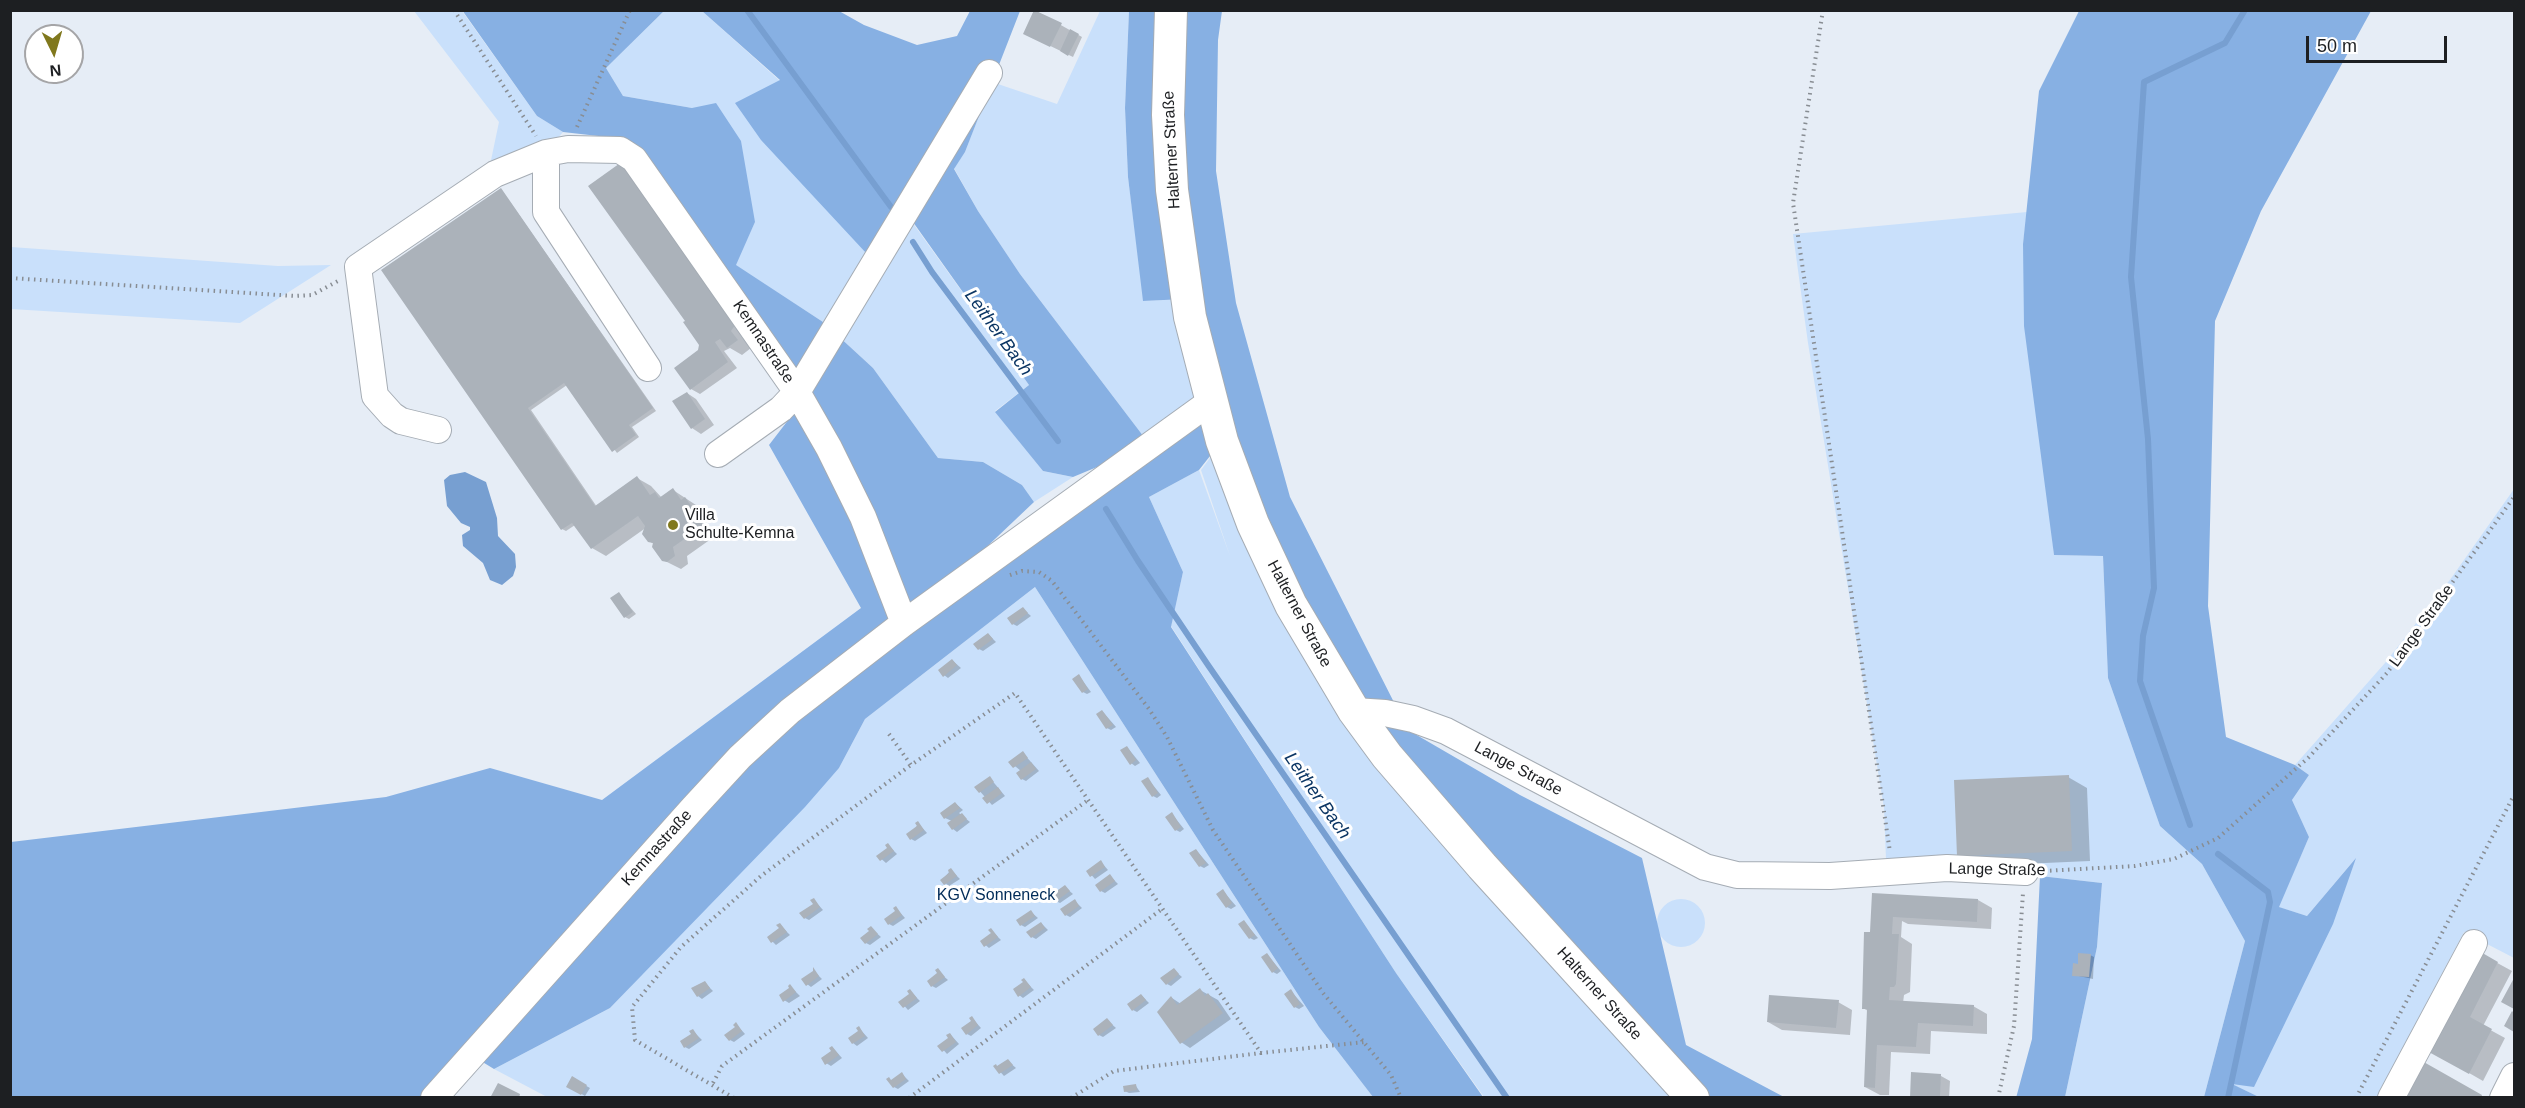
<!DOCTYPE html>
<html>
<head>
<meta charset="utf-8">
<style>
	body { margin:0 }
	#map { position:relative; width:2525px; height:1108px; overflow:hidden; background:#e6edf6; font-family:Helvetica,sans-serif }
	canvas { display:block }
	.frame { position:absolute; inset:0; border:12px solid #1d1f22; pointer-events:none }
	.north { position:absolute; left:24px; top:24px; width:60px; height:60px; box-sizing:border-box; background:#fff; border:2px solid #a5a5a7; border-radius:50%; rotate:175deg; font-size:16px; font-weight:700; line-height:24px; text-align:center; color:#1d1f22 }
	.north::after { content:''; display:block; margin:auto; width:21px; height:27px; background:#80781d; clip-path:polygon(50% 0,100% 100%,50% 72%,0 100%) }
	.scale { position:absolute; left:2306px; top:36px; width:141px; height:27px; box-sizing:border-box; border:3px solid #1d1f22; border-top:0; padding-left:8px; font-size:18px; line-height:21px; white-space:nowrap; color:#1d1f22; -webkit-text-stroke:4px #fff; paint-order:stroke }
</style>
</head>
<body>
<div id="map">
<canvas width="2525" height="1108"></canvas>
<div class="frame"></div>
<div class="north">N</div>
<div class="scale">50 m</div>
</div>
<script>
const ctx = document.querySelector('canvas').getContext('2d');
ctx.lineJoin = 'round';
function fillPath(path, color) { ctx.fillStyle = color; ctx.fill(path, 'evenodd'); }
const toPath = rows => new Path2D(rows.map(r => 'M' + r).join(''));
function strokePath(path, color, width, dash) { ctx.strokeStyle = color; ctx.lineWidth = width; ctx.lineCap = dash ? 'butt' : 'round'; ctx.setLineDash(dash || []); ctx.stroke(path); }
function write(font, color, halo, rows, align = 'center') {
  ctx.font = font + ' Helvetica,sans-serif'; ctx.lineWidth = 6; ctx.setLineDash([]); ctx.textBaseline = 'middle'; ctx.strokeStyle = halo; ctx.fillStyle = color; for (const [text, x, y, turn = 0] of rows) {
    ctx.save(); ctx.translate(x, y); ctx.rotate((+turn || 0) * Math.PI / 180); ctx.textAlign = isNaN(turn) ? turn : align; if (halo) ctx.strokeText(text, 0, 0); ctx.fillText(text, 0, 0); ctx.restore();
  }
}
fillPath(toPath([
	[414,11,462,11,537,116,563,132,545,153,490,165,499,122],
	[664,11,702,11,780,81,907,215,1029,385,995,411,1043,471,1073,477,1034,502,1022,485,983,462,938,458,873,368,823,322,735,265,755,222,692,108,623,96,606,68],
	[1100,11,1129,11,1125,108,1128,177,1144,301,1185,299,1208,402,1150,445,1020,274,978,211,954,168,965,152,992,82,1057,104],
	[2027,212,2023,244,2054,555,2103,556,2108,678,2160,826,2202,864,2245,941,2204,1097,2065,1097,2097,947,2102,883,2040,876,2040,863,1956,855,1886,859,1884,808,1808,343,1793,234],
	[11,247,278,266,331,265,240,323,11,309],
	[1221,443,1251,525,1675,1097,1484,1097,1396,973,1171,626,1183,572,1149,497,1199,470,1230,556,1201,470],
	[2514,489,2514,958,2464,932,2377,1097,2259,1097,2229,1083,2355,859,2307,916,2278,907,2309,837,2292,800,2309,775,2295,765,2385,663,2452,577],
	[1035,587,1319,1027,1373,1097,549,1098,494,1069,610,1008,839,768,865,719],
	'1657 923a24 24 0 1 1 48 0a24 24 0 1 1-48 0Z'
]), '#c9e0fb');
fillPath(toPath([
	[462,10,664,11,606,68,623,96,692,108,716,103,741,141,755,222,736,265,823,322,873,368,938,458,983,462,1022,485,1034,502,919,611,1208,404,1221,442,1199,470,1149,497,1183,572,1171,627,1396,973,1483,1097,1373,1097,1319,1027,1035,587,865,719,839,768,805,807,610,1008,494,1069,463,1050,421,1097,11,1098,11,842,386,797,490,768,602,800,861,608,769,445,809,393,625,139,563,132,537,116],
	[702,11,839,11,864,25,917,45,957,36,970,11,1020,11,965,152,954,169,978,211,1020,274,1150,445,1073,477,1043,471,995,412,1029,385,908,215,867,254,761,140,735,103,780,80],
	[1129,11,1222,11,1218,40,1216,171,1236,303,1290,497,1408,730,1520,795,1642,858,1686,1045,1784,1097,1699,1097,1389,756,1293,605,1185,299,1143,301,1128,177,1125,108],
	[2079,11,2371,11,2261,211,2215,321,2208,606,2226,737,2295,765,2309,775,2292,800,2309,837,2279,907,2307,916,2356,858,2333,924,2254,1087,2232,1084,2259,1097,2204,1097,2245,941,2202,864,2160,826,2108,678,2103,556,2054,555,2024,326,2023,244,2039,91],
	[2040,876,2102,883,2097,947,2065,1097,2016,1098,2032,1039]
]), '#87b0e3');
fillPath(toPath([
	[465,472,486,482,497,518,498,536,515,554,516,567,513,576,502,585,490,580,483,563,463,546,462,535,470,530,470,527,461,523,447,506,444,480,450,475]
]), '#779fd1');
fillPath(toPath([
	[1036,11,1082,37,1073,57,1034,38],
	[590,186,751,330,745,340,751,348,742,355,730,348,724,351,737,368,700,394,691,389,701,345,688,321],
	[501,189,656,411,632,427,639,437,617,453,567,385,531,410,597,507,637,478,651,486,662,498,673,490,699,507,709,521,705,524,715,533,714,539,711,539,687,556,688,564,681,569,663,560,654,544,649,541,647,527,606,556,592,548,575,525,566,531,562,529,383,270],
	[687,393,696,399,714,425,701,434,692,428,674,402],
	[619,594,636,614,629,619,625,617],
	[1023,609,1031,616,1017,626,1013,624],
	[988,634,996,642,983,651,979,649],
	[953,661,961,668,948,678,944,675],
	[1079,676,1091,692,1087,694,1083,692],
	[1103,712,1116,727,1111,730,1107,728],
	[1127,747,1140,763,1135,766,1131,763],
	[1023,753,1039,771,1026,781,1022,779,1021,771,1010,762],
	[2068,777,2087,788,2090,861,1977,866,1958,855],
	[990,778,1005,796,992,805,977,788],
	[1148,779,1161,795,1157,798,1153,796],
	[955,803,963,810,959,813,970,822,957,832,953,829,952,821,945,818],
	[1172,814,1184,829,1180,832,1176,830],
	[918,823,927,833,915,841,911,839],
	[888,845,897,854,886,863,878,856,889,848],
	[1196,850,1209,865,1204,868,1200,866],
	[1101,862,1108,870,1095,879,1088,871],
	[951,870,960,879,949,886,942,880],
	[1110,876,1118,884,1105,893,1101,891],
	[1065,887,1073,894,1060,903,1056,901],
	[1223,891,1236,906,1231,909,1227,907],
	[1873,894,1978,900,1992,908,1991,929,1908,924,1902,921,1901,937,1912,944,1910,992,1904,995,1903,1003,1973,1006,1987,1014,1987,1034,1931,1031,1930,1054,1891,1052,1889,1095,1880,1095,1865,1087,1868,1011,1863,1008,1876,934],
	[814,900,823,910,809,920,805,918,815,904],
	[1075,901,1082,908,1070,917,1066,915],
	[896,908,905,918,893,926,889,924,897,911],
	[1031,912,1038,918,1025,927,1021,925],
	[1244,922,1258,938,1254,940,1250,938],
	[1041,923,1048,930,1036,939,1032,937],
	[780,925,790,935,776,945,769,938,781,928],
	[871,928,881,937,870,945,866,943],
	[991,930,1001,940,989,948,982,942,993,934],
	[2479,953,2512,971,2483,1026,2505,1038,2483,1081,2429,1050],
	[1267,955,1281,971,1277,974,1273,972],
	[2090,955,2094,957,2093,979,2074,975],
	[1174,970,1182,977,1171,986,1167,984],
	[815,972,822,979,811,987,807,984],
	[940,973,948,980,936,988,932,986],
	[1024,980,1034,990,1023,998,1019,995],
	[705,983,713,991,702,999,698,996],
	[790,986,800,996,789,1003,784,1000,792,988],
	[1200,990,1218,1000,1231,1019,1190,1048,1181,1042,1172,998,1181,1004],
	[910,991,920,1001,908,1010,901,1002,911,995],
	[1291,991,1304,1006,1299,1009,1295,1007],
	[1141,995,1149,1003,1137,1012,1133,1010],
	[1838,1002,1852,1010,1850,1035,1782,1030,1768,1022],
	[972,1018,981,1028,971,1036,967,1034],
	[1107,1020,1116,1028,1103,1037,1099,1035],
	[736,1024,745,1034,734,1042,730,1040,737,1028],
	[859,1028,868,1038,857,1046,853,1043,861,1032],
	[693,1031,702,1040,689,1049,685,1047],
	[950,1034,959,1044,947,1054,940,1046,950,1038],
	[833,1048,842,1058,831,1066,826,1063,834,1051],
	[1008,1061,1016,1068,1004,1076,995,1066,999,1067],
	[902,1074,909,1081,898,1089,894,1087],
	[1941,1076,1950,1081,1949,1098,1912,1098],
	[572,1078,590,1088,585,1096,568,1086],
	[1136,1086,1140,1092,1129,1093,1125,1091]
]), '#0003');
strokePath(toPath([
	[747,10,891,207],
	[913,242,932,272,1058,441],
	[1106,509,1138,561,1208,665,1507,1098],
	[2190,825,2140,681,2143,636,2154,588,2148,439,2131,277,2144,82,2225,43,2245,10],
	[2218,854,2268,892,2270,902,2228,1098]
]), '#779fd1', 6);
fillPath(toPath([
	[1034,10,1062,23,1050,47,1023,34],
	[1070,29,1079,34,1068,56,1060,51],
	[623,161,738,321,731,331,738,340,727,348,720,339,715,342,728,362,690,390,674,368,698,350,699,345,683,322,685,321,588,186],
	[501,188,653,408,629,425,636,435,612,452,564,383,528,408,595,506,637,476,650,495,655,492,659,498,673,488,681,500,685,497,696,513,692,516,697,522,702,523,701,532,696,531,673,547,675,556,667,562,662,561,652,547,653,543,648,542,642,534,645,526,638,516,591,549,572,523,561,530,381,270],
	[687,392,705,419,691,429,672,401],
	[619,592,633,612,624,618,610,598],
	[1023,607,1028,613,1012,625,1007,618],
	[988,633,993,639,978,650,973,644],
	[952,659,957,665,943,677,938,670],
	[1079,674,1088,689,1082,693,1072,679],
	[1102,710,1113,725,1106,729,1096,714],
	[1127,746,1136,760,1130,765,1120,750],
	[1023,751,1028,758,1013,768,1008,762],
	[1031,762,1036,769,1021,780,1016,773],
	[2069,775,2072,851,1957,856,1954,780],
	[990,776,994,782,979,793,974,787],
	[1148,777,1158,793,1152,797,1141,781],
	[998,787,1002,793,987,804,982,798],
	[955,802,960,808,944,819,940,813],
	[1172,812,1181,827,1175,831,1165,817],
	[962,813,967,819,952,830,947,823],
	[918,821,924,830,910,840,906,834,917,826,915,823],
	[888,843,894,851,880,861,876,856,887,848,885,845],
	[1196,849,1206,863,1199,867,1189,853],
	[1101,860,1105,867,1090,877,1086,871],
	[951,868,957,876,944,885,940,880,949,873,948,870],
	[1110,874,1115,881,1100,892,1095,885],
	[1065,885,1070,891,1055,902,1051,895],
	[1223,889,1232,903,1226,908,1216,894],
	[1872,893,1978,899,1977,922,1893,917,1892,934,1899,934,1896,984,1894,987,1890,987,1889,1000,1974,1005,1973,1026,1918,1023,1916,1047,1877,1045,1875,1088,1864,1087,1867,1009,1862,1009,1864,932,1870,932],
	[814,898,820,907,804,919,799,913,813,904,810,900],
	[1075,899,1079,906,1065,916,1060,909],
	[896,906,902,915,888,925,884,919,895,911,893,908],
	[1031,910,1035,916,1020,926,1016,920],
	[1244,920,1255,935,1249,939,1238,924],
	[1041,922,1045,928,1031,938,1026,932],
	[780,923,787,932,771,943,767,937,779,928,776,925],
	[871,926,878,934,865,944,860,938,869,931,867,929],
	[991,928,998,937,984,947,980,941,991,933,988,930],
	[2479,951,2498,962,2470,1017,2492,1029,2469,1074,2427,1051],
	[1267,953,1278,968,1272,973,1261,957],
	[2078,953,2091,954,2089,977,2072,976,2073,963,2078,964],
	[813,967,819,976,806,986,801,979,813,971],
	[938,968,945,977,931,987,927,981,937,973,935,970],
	[1174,968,1179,974,1166,985,1160,978],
	[1024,978,1031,987,1018,997,1013,989,1023,982,1021,980],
	[2514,978,2514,1009,2501,1002],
	[705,981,710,988,697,997,691,988],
	[790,984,796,992,783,1002,779,995,789,988,788,986],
	[1200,988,1205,996,1208,993,1223,1013,1180,1044,1157,1012,1171,996,1177,1005],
	[910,989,917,998,903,1008,898,1002,909,994,907,991],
	[1291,989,1300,1004,1294,1008,1284,994],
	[1141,994,1146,1000,1132,1011,1127,1004],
	[1769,995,1839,1000,1836,1028,1767,1022],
	[2512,1011,2514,1013,2514,1032,2504,1026],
	[972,1016,978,1025,966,1035,961,1028,971,1021,969,1018],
	[1107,1018,1113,1025,1098,1036,1093,1029],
	[736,1022,742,1031,729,1041,724,1035,735,1027,733,1025],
	[859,1026,865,1036,852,1044,848,1038,858,1031,856,1028],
	[693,1029,699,1038,684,1048,680,1041,691,1034,689,1031],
	[950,1033,956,1042,942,1052,937,1046,948,1038,946,1035],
	[832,1046,839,1055,825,1065,821,1058,831,1051,829,1048],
	[1008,1059,1013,1065,999,1074,993,1066,996,1064,997,1066],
	[2422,1061,2482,1095,2481,1098,2402,1098],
	[902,1072,906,1079,893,1088,886,1079,889,1077,891,1080],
	[1911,1072,1941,1074,1940,1098,1910,1098],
	[572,1076,587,1085,581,1095,566,1087],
	[498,1083,520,1094,519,1098,490,1098],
	[1136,1084,1137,1090,1124,1092,1123,1086]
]), '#abb2ba');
const minor = toPath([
	[546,153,546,212,648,368],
	[438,430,401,421,392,415,375,396,358,267,495,174,546,153,568,149,620,150,634,159,797,392,829,448,863,517,904,623],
	[718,454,781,409,797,392,989,73],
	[1354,711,1385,713,1413,719,1446,731,1705,867,1737,875,1830,876,1947,868,2025,872],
	[434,1098,693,808,740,757,790,711,904,623,1210,402],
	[2391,1098,2474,943],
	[2503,1098,2514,1076]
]);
const major = toPath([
	[1171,10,1168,115,1172,190,1190,317,1222,441,1253,524,1291,605,1354,711,1387,756,1482,866,1693,1098]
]);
strokePath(minor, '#a5acb4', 28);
strokePath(major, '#a5acb4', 34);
strokePath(toPath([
	[454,10,536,136],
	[1823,10,1793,203,1890,852],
	[577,127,630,10],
	[10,278,295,296,312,295,338,281],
	[1010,575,1022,571,1039,572,1052,581,1149,709,1167,737,1213,830,1323,993,1391,1075,1401,1098],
	[889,734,911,765,1015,693,1261,1053,1365,1042],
	[2044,871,2135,866,2174,859,2218,838,2309,757,2387,673,2514,497],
	[713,1083,722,1066,1088,800],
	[734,1098,635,1040,632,1007,681,947,761,876,911,765],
	[909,1098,1162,909],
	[1071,1098,1114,1071,1261,1053],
	[1998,1098,2014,1026,2023,893],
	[2356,1098,2514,795]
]), '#888d93', 4, [1.5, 4.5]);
strokePath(minor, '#fff', 26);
strokePath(major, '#fff', 32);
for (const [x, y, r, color] of [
	[673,525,6,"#80781d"]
]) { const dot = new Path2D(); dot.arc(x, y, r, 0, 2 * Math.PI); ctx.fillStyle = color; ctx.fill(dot); strokePath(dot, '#fff', 2); }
write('16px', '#1d1f22', '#fff', [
	["Halterner Straße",1172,150,-93],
	["Kemnastraße",763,342,56],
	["Halterner Straße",1299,614,62],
	["Lange Straße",2422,626,-54],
	["Lange Straße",1518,769,28],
	["Kemnastraße",657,848,-48],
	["Lange Straße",1997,870,1],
	["Halterner Straße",1599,994,48]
]);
write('16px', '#1d1f22', '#fff', [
	["Villa",685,516],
	["Schulte-Kemna",685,534]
], 'left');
write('16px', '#002b58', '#fff', [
	["KGV Sonneneck",996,896]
]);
write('italic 18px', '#0c3664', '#fff', [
	["Leither Bach",998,333,54],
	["Leither Bach",1317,796,55]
]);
</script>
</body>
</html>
